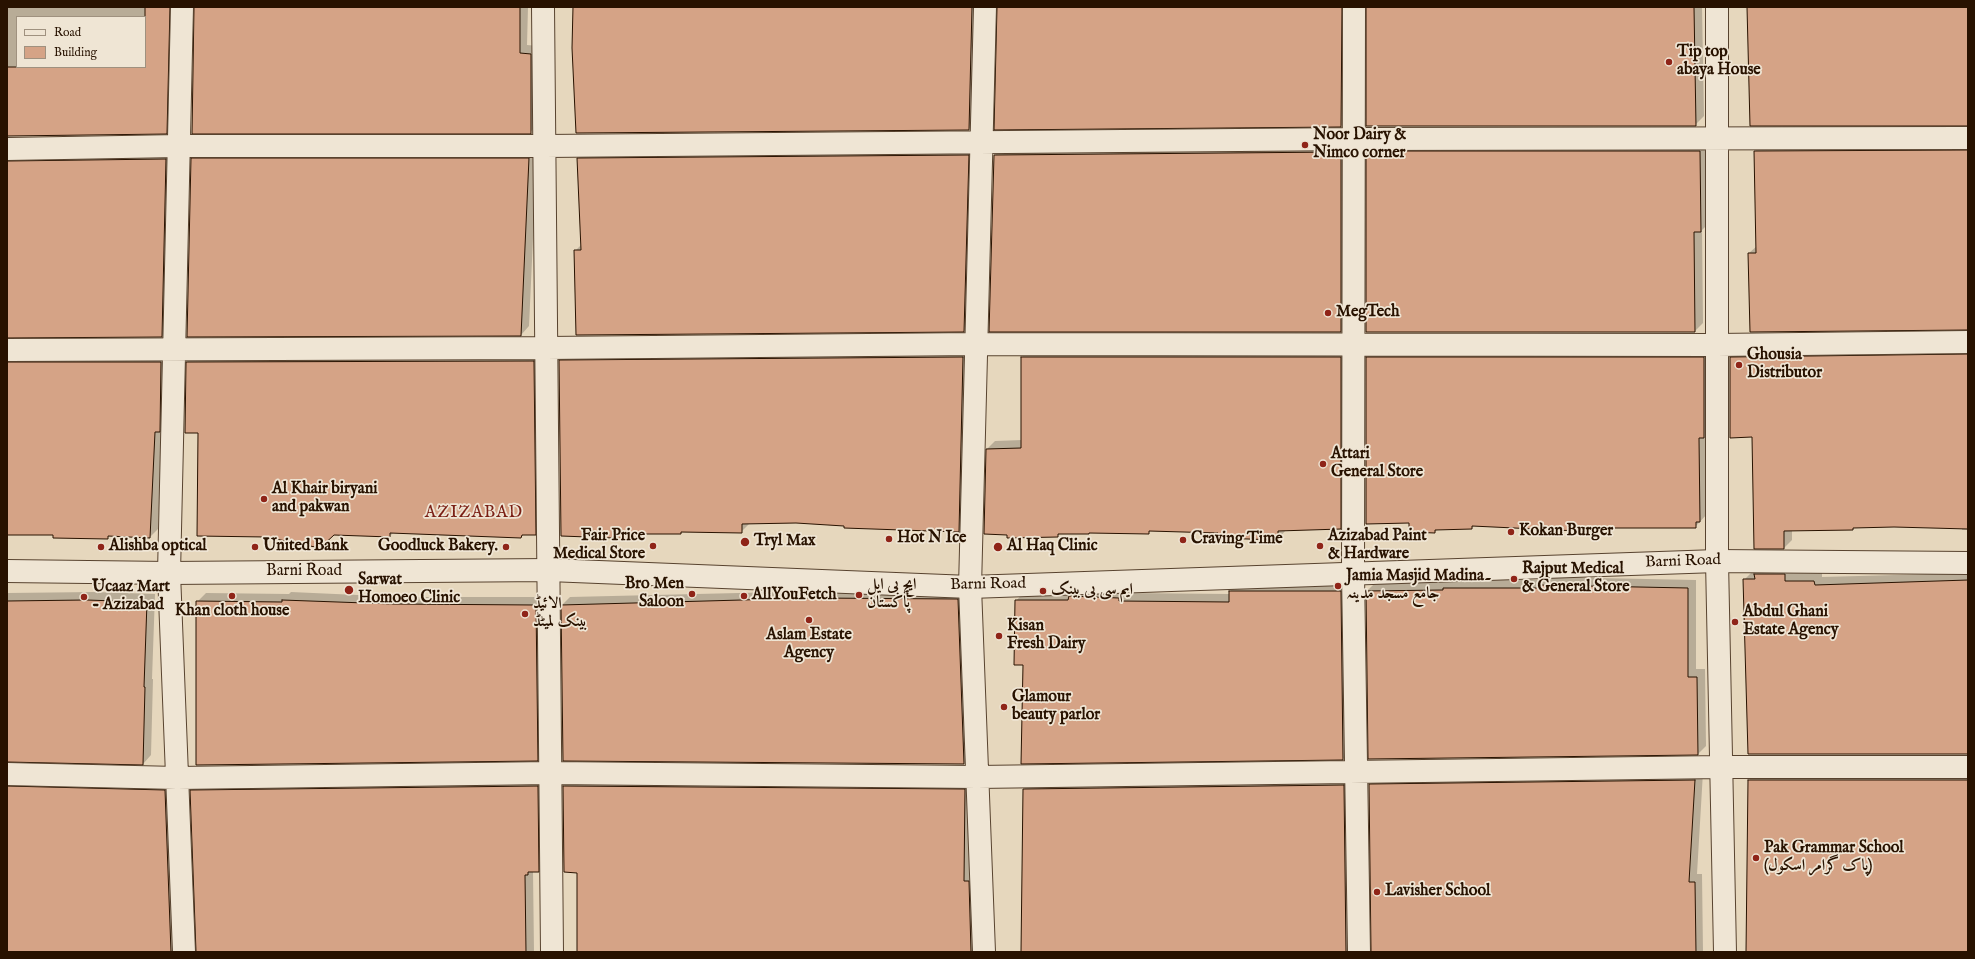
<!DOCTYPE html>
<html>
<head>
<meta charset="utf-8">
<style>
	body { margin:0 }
	#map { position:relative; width:1975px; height:959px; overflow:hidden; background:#e6d7bd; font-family:"IM FELL English",serif }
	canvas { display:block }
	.frame { position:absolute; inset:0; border:8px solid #281200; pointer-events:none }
	.legend { position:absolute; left:16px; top:16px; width:130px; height:52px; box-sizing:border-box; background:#efe5d4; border:1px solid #9f917f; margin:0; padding:5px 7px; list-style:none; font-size:12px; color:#281200 }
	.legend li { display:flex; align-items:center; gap:8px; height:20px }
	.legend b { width:20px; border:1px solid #9f917f }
</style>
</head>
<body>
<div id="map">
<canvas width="1975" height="959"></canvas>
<div class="frame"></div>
<ul class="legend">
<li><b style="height:5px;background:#efe5d4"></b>Road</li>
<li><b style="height:11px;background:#d5a386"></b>Building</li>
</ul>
</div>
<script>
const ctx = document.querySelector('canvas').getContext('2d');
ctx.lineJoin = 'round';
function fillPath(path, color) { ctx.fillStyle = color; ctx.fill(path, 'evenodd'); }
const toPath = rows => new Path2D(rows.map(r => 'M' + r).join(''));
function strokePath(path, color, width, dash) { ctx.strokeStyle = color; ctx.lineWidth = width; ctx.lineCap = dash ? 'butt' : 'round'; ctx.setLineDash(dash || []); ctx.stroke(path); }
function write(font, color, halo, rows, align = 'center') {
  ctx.font = font + ' "IM FELL English",Amiri,serif'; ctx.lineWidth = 3.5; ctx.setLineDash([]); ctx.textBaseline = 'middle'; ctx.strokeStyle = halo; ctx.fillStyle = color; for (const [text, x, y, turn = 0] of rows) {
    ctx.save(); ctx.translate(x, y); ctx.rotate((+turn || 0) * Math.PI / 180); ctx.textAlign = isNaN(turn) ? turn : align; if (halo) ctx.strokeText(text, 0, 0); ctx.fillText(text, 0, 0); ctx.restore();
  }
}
fillPath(toPath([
	[7,7,177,7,174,124,166,133,7,135],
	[17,17,145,17,145,67,17,67],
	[196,7,528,7,527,45,539,46,539,124,530,132],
	[574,7,980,7,977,120,969,129],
	[998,7,1350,7,1349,117,1341,126],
	[1367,7,1702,7,1704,116,1695,125],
	[1708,143,1709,223,1702,230,1703,323,1695,331,1367,152,1376,144],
	[1763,143,1968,143,1968,329,1749,253,1757,246,1755,151],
	[1349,144,1349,323,1341,331,995,155,1003,147],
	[976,147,972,322,964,331,575,251,582,244,578,159,586,150],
	[7,150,174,151,170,328,162,336,7,336],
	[200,151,537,151,529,326,521,335,192,159],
	[1968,347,1968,530,1962,530,1962,528,1925,526,1855,527,1853,529,1792,530,1792,540,1784,548,1730,358,1739,349],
	[971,349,967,523,959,531,796,522,750,523,741,532,683,531,681,533,645,533,640,538,560,361,568,353],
	[1030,349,1349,349,1348,520,1340,528,1286,530,1278,539,1219,532,1151,530,1148,533,1061,533,1057,536,987,449,995,441,1022,440,1022,357],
	[1375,349,1712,350,1708,513,1695,527,1602,527,1599,531,1474,526,1472,528,1438,529,1435,532,1410,522,1367,357],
	[7,351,169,354,163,428,158,529,150,537,110,535,107,538,54,534,7,534],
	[542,353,543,526,535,534,524,534,521,537,394,532,390,536,199,432,187,362,196,354],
	[1792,566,1792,573,1822,573,1822,577,1968,573,1968,754,1744,580,1752,572],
	[1548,577,1696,580,1696,669,1705,669,1706,746,1698,754,1367,591,1375,583,1450,582,1452,580,1546,580],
	[1238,583,1349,583,1351,750,1343,759,1022,763,1024,664,1016,601,1024,592,1127,590,1127,593,1230,594,1230,591],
	[823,591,966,591,972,755,964,763,562,605,570,597],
	[95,592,155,594,152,679,153,679,151,755,143,764,7,760,7,593],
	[291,592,402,597,544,597,546,751,537,760,197,602,206,593,289,594],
	[1703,772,1697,874,1702,874,1703,952,1372,952,1370,785,1378,776],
	[1757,772,1968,772,1968,952,1747,952,1749,780],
	[7,775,173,782,183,952,7,952],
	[1352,777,1358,952,1022,952,1024,789,1032,781],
	[546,778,547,863,538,871,533,871,534,952,197,952,191,791,199,782],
	[572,778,973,782,978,952,578,952,578,872,564,786]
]), '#0003');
const building = toPath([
	[145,7,170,7,167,134,7,136,7,67,145,67,145,7],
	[194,7,520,7,520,53,531,54,531,134,192,134,194,7],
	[573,7,972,7,969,130,576,133,572,48,573,7],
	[997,7,1342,7,1341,127,994,130,997,7],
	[1366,7,1694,7,1696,126,1366,126,1366,7],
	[1747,7,1968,7,1968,126,1750,126,1747,7],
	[1968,150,1968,330,1750,332,1748,253,1756,253,1754,151,1968,150],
	[1366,151,1700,151,1701,232,1694,232,1695,332,1366,332,1366,151],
	[1341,152,1341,332,989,332,994,155,1341,152],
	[969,155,964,332,576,335,574,250,581,250,577,158,969,155],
	[191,158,529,158,521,336,187,337,191,158],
	[166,159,162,337,7,338,7,161,166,159],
	[1968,354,1968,529,1894,527,1853,528,1853,530,1784,531,1784,549,1754,549,1752,437,1730,438,1730,357,1968,354],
	[963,357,959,532,844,528,844,526,796,523,742,524,742,533,681,532,681,534,641,534,641,539,561,536,559,360,963,357],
	[1021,357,1341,357,1341,529,1278,531,1278,540,1218,538,1218,533,1149,531,1149,534,1089,533,1089,534,1058,534,1058,537,1007,538,1007,535,984,534,986,449,1021,448,1021,357],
	[1366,357,1704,357,1704,438,1699,438,1700,522,1696,522,1696,528,1599,528,1599,532,1472,526,1472,529,1435,530,1435,533,1409,532,1409,523,1366,524,1366,357],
	[534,361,536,535,522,535,521,538,390,533,390,537,334,535,320,548,266,537,197,536,198,433,185,433,186,362,534,361],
	[7,362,161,362,160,432,155,432,150,538,108,536,108,539,53,538,53,535,7,535,7,362],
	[1754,574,1785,574,1785,581,1814,581,1815,585,1968,580,1968,754,1748,754,1743,579,1755,579,1754,574],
	[1539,585,1688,588,1688,677,1697,677,1698,755,1368,759,1366,591,1443,590,1443,588,1539,588,1539,585],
	[1229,591,1341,591,1343,760,1021,764,1023,665,1014,665,1015,600,1068,600,1069,596,1119,598,1119,601,1229,602,1229,591],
	[814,598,958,599,964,764,563,761,561,605,814,598],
	[86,600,147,602,144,687,145,687,143,765,7,762,7,601,86,600],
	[282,600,393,604,536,605,538,761,196,765,196,601,282,602,282,600],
	[1695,780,1689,882,1695,882,1696,952,1371,952,1369,784,1695,780],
	[1748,780,1968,780,1968,952,1746,952,1748,780],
	[1344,785,1346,952,1021,952,1023,789,1344,785],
	[7,786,165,790,171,952,7,952,7,786],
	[538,786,539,872,528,872,528,875,525,875,526,952,196,952,190,790,538,786],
	[563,786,965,789,964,881,969,881,971,952,577,952,577,873,564,872,563,786]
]);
fillPath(building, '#d5a386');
strokePath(building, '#281200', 1);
const minor = toPath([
	[182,7,169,573,184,952],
	[543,7,552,952],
	[1354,7,1353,574,1359,952],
	[1717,7,1717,561,1725,952],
	[7,149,179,146,545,146,1354,139,1968,138],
	[7,350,546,348,976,344,1717,345,1968,342],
	[7,774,177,778,550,773,977,777,1721,767,1968,767],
	[984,952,970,587,985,7]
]);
const tertiary = toPath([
	[7,571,169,573,549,570,970,587,1717,561,1968,563]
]);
strokePath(minor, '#58432f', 24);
strokePath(tertiary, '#58432f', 24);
strokePath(minor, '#efe5d4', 22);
strokePath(tertiary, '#efe5d4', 22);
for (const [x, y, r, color] of [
	[1669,62,4,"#8f2418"],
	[1305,145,4,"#8f2418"],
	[1328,313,4,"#8f2418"],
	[1739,365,4,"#8f2418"],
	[1323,464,4,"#8f2418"],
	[264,499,4,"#8f2418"],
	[1511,532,4,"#8f2418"],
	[889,539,4,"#8f2418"],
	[1183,540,4,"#8f2418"],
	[745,542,5,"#8f2418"],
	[653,546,4,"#8f2418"],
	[1320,546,4,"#8f2418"],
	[101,547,4,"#8f2418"],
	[255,547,4,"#8f2418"],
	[506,547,4,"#8f2418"],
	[998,547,5,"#8f2418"],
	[1514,579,4,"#8f2418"],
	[1338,586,4,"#8f2418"],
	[349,590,5,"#8f2418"],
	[1043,591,4,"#8f2418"],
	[692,594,4,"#8f2418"],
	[859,595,4,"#8f2418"],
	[232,596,4,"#8f2418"],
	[744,596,4,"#8f2418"],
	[84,597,4,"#8f2418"],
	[525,614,4,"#8f2418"],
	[809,620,4,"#8f2418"],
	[1735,622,4,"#8f2418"],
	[999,636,4,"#8f2418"],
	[1004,707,4,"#8f2418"],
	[1756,858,4,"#8f2418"],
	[1377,892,4,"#8f2418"]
]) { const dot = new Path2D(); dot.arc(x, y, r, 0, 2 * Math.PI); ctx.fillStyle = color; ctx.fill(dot); strokePath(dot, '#efe5d4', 1.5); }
write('bold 16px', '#281200', '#efe5d4', [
	["Tip top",1677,53],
	["abaya House",1677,71],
	["Noor Dairy &",1313,136],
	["Nimco corner",1313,154],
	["MegTech",1336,313],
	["Ghousia",1747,356],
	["Distributor",1747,374],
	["Attari",1331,455],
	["General Store",1331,473],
	["Al Khair biryani",272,490],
	["and pakwan",272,508],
	["Kokan Burger",1519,532],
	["Fair Price",645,537,"right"],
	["Medical Store",645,555,"right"],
	["Azizabad Paint",1328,537],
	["& Hardware",1328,555],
	["Hot N Ice",897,539],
	["Craving Time",1191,540],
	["Tryl Max",754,542],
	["Alishba optical",109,547],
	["United Bank",263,547],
	["Goodluck Bakery.",498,547,"right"],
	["Al Haq Clinic",1007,547],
	["Rajput Medical",1522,570],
	["& General Store",1522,588],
	["Jamia Masjid Madina۔",1346,577],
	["جامع مسجد مدینہ",1346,595],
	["Sarwat",358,581],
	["Homoeo Clinic",358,599],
	["Bro Men",684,585,"right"],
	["Saloon",684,603,"right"],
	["ایچ بی ایل",867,586],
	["پاکستان",867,604],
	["Ucaaz Mart",92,588],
	["- Azizabad",92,606],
	["ایم سی بی بینک",1051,591],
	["AllYouFetch",752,596],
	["الائیڈ",533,605],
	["بینک لمیٹڈ",533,623],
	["Khan cloth house",232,612,"center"],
	["Abdul Ghani",1743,613],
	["Estate Agency",1743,631],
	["Kisan",1007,627],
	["Fresh Dairy",1007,645],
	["Aslam Estate",809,636,"center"],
	["Agency",809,654,"center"],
	["Glamour",1012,698],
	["beauty parlor",1012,716],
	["Pak Grammar School",1764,849],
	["(پاک گرامر اسکول)",1764,867],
	["Lavisher School",1385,892]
], 'left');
write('16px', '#281200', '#efe5d4', [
	["Barni Road",1683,562,-2],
	["Barni Road",304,572],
	["Barni Road",988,585,-1]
]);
ctx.letterSpacing = '1px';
write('17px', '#7a1f14', '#efe5d4', [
	["AZIZABAD",474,514]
]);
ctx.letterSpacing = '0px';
</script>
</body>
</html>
